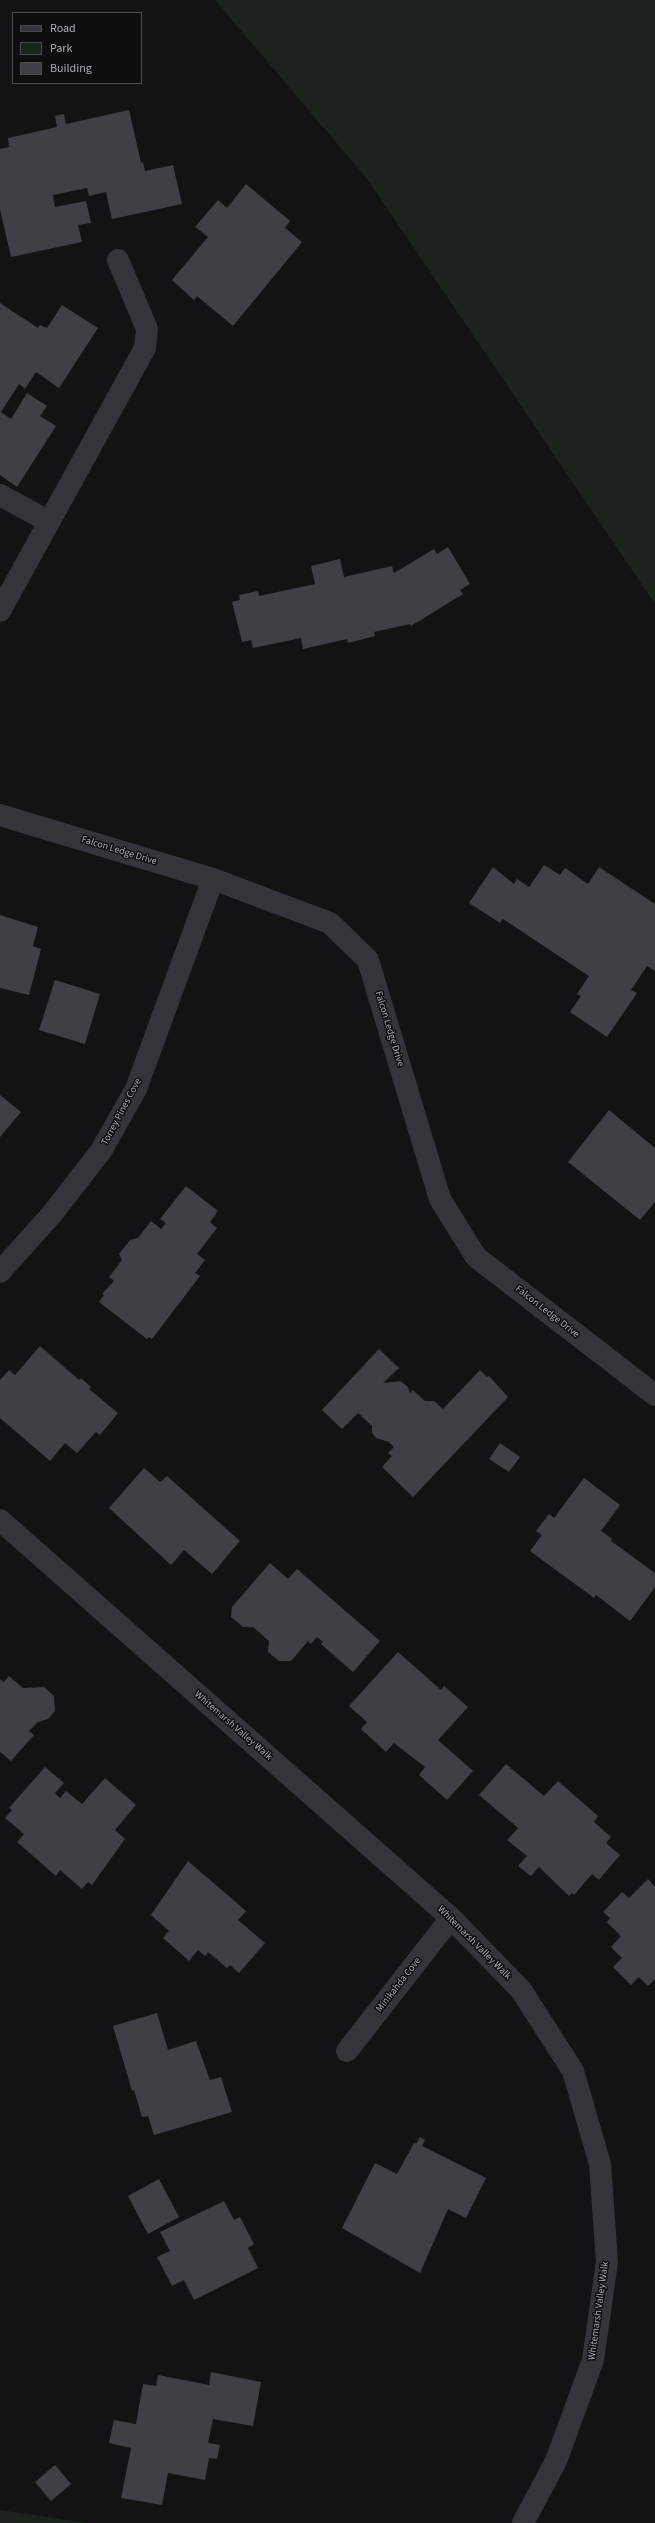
<!DOCTYPE html>
<html>
<head>
<meta charset="utf-8">
<style>
	body { margin:0 }
	#map { position:relative; width:655px; height:2523px; overflow:hidden; background:#131315; font-family:"Source Sans 3",sans-serif }
	canvas { display:block }
	.legend { position:absolute; left:12px; top:12px; width:130px; height:72px; box-sizing:border-box; background:#0e0e10; border:1px solid #4a4c52; margin:0; padding:5px 7px; list-style:none; font-size:12px; color:#a5aab5 }
	.legend li { display:flex; align-items:center; gap:8px; height:20px }
	.legend b { width:20px; border:1px solid #4a4c52 }
</style>
</head>
<body>
<div id="map">
<canvas width="655" height="2523"></canvas>
<ul class="legend">
<li><b style="height:5px;background:#34353a"></b>Road</li>
<li><b style="height:11px;background:#1c231c"></b>Park</li>
<li><b style="height:11px;background:#3f4045"></b>Building</li>
</ul>
</div>
<script>
const ctx = document.querySelector('canvas').getContext('2d');
ctx.lineJoin = 'round';
function fillPath(path, color) { ctx.fillStyle = color; ctx.fill(path, 'evenodd'); }
const toPath = rows => new Path2D(rows.map(r => 'M' + r).join(''));
function strokePath(path, color, width, dash) { ctx.strokeStyle = color; ctx.lineWidth = width; ctx.lineCap = dash ? 'butt' : 'round'; ctx.setLineDash(dash || []); ctx.stroke(path); }
function write(font, color, halo, rows, align = 'center') {
  ctx.font = font + ' "Source Sans 3",sans-serif'; ctx.lineWidth = 3; ctx.setLineDash([]); ctx.textBaseline = 'middle'; ctx.strokeStyle = halo; ctx.fillStyle = color; for (const [text, x, y, turn = 0] of rows) {
    ctx.save(); ctx.translate(x, y); ctx.rotate((+turn || 0) * Math.PI / 180); ctx.textAlign = isNaN(turn) ? turn : align; if (halo) ctx.strokeText(text, 0, 0); ctx.fillText(text, 0, 0); ctx.restore();
  }
}
fillPath(toPath([
	[215,0,655,0,655,604,368,180],
	[0,2510,87,2523,0,2523]
]), '#1c231c');
fillPath(toPath([
	[129,110,141,163,143,162,145,171,173,165,182,204,112,219,106,192,89,196,87,188,53,195,55,207,86,201,91,223,78,225,82,242,11,257,0,209,0,149,9,147,8,138,57,127,55,116,64,114,66,124],
	[246,184,290,221,285,228,302,242,233,326,197,296,194,300,172,280,208,237,195,227,218,200,227,208],
	[0,303,38,328,40,325,47,328,62,305,98,328,59,388,36,372,25,389,19,384,1,412,11,419,27,393,47,406,40,416,56,426,17,487,0,475],
	[448,547,470,584,460,590,463,594,411,626,410,624,374,632,375,636,348,643,347,639,303,649,301,638,253,648,251,640,242,642,232,602,240,600,239,595,258,591,259,596,315,584,311,566,340,559,344,577,392,566,394,573,434,549,437,554],
	[544,865,560,875,565,868,588,884,599,867,655,904,655,971,647,966,631,990,637,993,607,1037,570,1012,581,996,577,994,589,976,503,919,500,923,469,903,493,867,514,884,517,879,529,887],
	[0,915,38,927,33,946,41,949,29,995,0,988],
	[55,980,100,994,85,1044,39,1030],
	[0,1095,21,1112,0,1137],
	[609,1110,655,1148,655,1202,640,1220,568,1162],
	[186,1186,218,1211,210,1222,217,1228,197,1254,205,1260,195,1273,200,1276,152,1339,149,1337,147,1339,99,1302,104,1295,102,1294,114,1281,109,1277,122,1260,119,1254,130,1240,138,1238,151,1221,161,1229,166,1223,160,1219],
	[40,1346,79,1380,81,1378,91,1387,89,1389,118,1413,100,1435,96,1432,77,1453,65,1443,50,1461,0,1418,0,1380,9,1370,15,1375],
	[379,1349,399,1368,383,1383,400,1381,407,1386,410,1393,413,1390,425,1401,434,1401,443,1409,480,1370,487,1377,489,1376,508,1397,413,1497,382,1467,392,1456,388,1453,394,1447,389,1442,376,1438,372,1433,372,1426,358,1413,342,1429,322,1410],
	[500,1443,520,1457,509,1472,489,1459],
	[144,1468,160,1482,167,1476,240,1541,212,1574,184,1550,171,1565,109,1508],
	[584,1478,620,1505,601,1531,612,1539,611,1541,655,1573,655,1587,630,1621,596,1595,594,1598,530,1551,542,1535,536,1531,549,1514,554,1518],
	[270,1563,288,1579,297,1569,380,1641,353,1672,321,1644,323,1642,317,1637,311,1644,308,1641,291,1661,279,1661,268,1652,269,1641,253,1627,243,1627,231,1617,232,1607],
	[398,1652,441,1690,444,1686,468,1707,438,1740,473,1771,447,1800,419,1775,425,1767,394,1743,386,1752,361,1729,367,1722,349,1706],
	[9,1676,23,1688,44,1687,54,1696,55,1711,48,1719,38,1722,29,1731,34,1735,11,1761,0,1752,0,1679,4,1682],
	[506,1764,544,1796,558,1781,598,1816,594,1822,611,1837,606,1843,620,1855,599,1880,592,1874,574,1895,572,1893,569,1896,539,1867,531,1876,518,1866,527,1856,507,1840,518,1828,479,1795],
	[45,1767,64,1783,55,1793,60,1798,66,1791,82,1804,105,1778,136,1805,115,1830,125,1839,92,1885,88,1882,82,1889,60,1870,56,1876,17,1842,24,1834,5,1818,12,1810,9,1808],
	[188,1861,246,1911,238,1920,265,1943,239,1973,230,1965,227,1968,208,1952,205,1956,198,1950,189,1961,163,1938,169,1931,151,1915],
	[648,1879,655,1887,655,1979,648,1986,639,1977,631,1985,613,1967,622,1958,611,1947,621,1936,607,1922,610,1918,603,1912,622,1892,629,1898],
	[157,2013,168,2050,196,2041,210,2080,221,2077,232,2112,154,2135,148,2116,142,2117,134,2090,132,2091,113,2026],
	[420,2137,425,2140,422,2146,486,2178,466,2218,448,2209,420,2273,342,2228,375,2163,397,2174,414,2143,416,2144],
	[159,2179,179,2217,148,2234,128,2196],
	[224,2201,234,2220,240,2217,254,2244,248,2248,258,2268,194,2300,184,2280,172,2286,157,2257,170,2251,160,2232],
	[211,2372,261,2382,253,2426,213,2419,208,2443,220,2445,217,2459,209,2458,205,2480,168,2473,162,2505,121,2498,131,2448,109,2443,114,2420,136,2424,143,2384,156,2386,158,2375,209,2385],
	[55,2465,71,2484,51,2501,35,2482]
]), '#3f4045');
strokePath(toPath([
	[0,495,48,521],
	[0,611,145,348,147,329,118,260],
	[0,815,213,879,330,923,368,960,440,1199,476,1257,655,1395],
	[0,1272,52,1214,101,1151,136,1089,213,879],
	[0,1520,451,1918,521,1990,573,2071,600,2164,607,2262,593,2360,556,2461,523,2523],
	[347,2051,451,1918]
]), '#34353a', 22);
write('10px', '#a5aab5', '#0e0e10', [
	["Falcon Ledge Drive",119,851,17],
	["Falcon Ledge Drive",389,1029,73],
	["Torrey Pines Cove",122,1112,-62],
	["Falcon Ledge Drive",547,1312,38],
	["Whitemarsh Valley Walk",233,1726,41],
	["Whitemarsh Valley Walk",474,1943,45],
	["Minikahda Cove",399,1985,-52],
	["Whitemarsh Valley Walk",599,2311,-82]
]);
</script>
</body>
</html>
